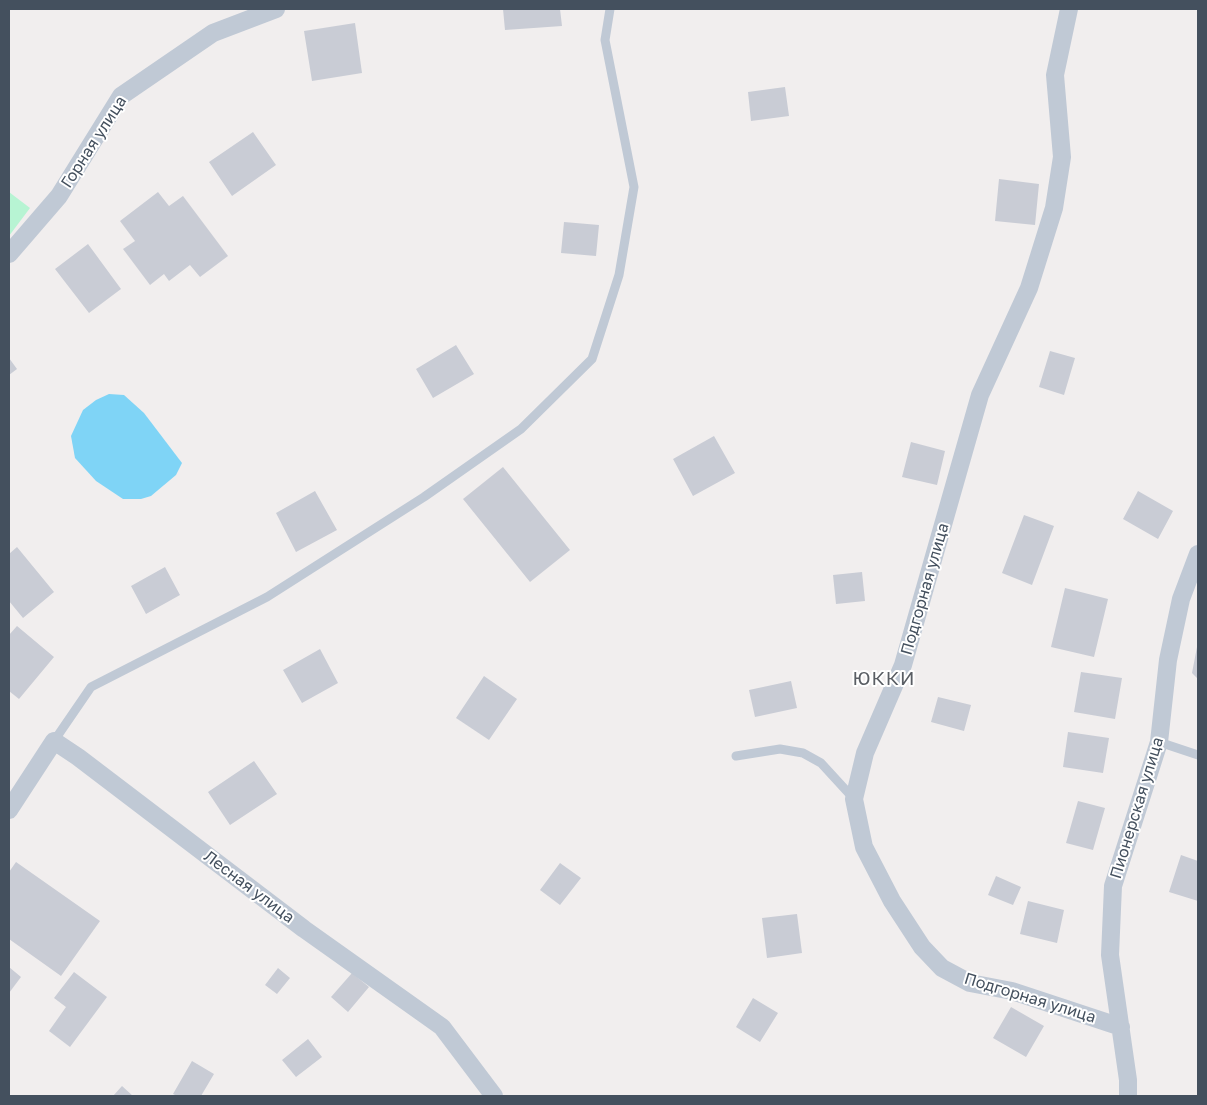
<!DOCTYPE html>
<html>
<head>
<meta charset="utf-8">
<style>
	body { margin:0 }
	#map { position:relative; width:1207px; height:1105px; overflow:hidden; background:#f1eeee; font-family:"Golos Text",sans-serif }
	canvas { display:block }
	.frame { position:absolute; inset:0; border:10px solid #44505e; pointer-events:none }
</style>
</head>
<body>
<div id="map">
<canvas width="1207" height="1105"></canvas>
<div class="frame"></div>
</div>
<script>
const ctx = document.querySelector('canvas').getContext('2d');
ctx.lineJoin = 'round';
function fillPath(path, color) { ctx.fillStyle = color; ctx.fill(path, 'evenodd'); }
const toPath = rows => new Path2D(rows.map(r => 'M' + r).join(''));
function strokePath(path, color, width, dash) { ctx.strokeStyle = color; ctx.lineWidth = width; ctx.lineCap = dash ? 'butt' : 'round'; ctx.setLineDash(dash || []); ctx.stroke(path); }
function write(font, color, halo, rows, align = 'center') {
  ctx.font = font + ' "Golos Text",sans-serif'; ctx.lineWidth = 4; ctx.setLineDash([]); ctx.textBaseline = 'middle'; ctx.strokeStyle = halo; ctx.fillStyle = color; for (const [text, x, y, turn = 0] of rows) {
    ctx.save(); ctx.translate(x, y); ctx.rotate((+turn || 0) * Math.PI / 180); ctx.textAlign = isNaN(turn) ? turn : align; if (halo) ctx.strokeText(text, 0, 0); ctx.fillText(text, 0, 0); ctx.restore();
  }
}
fillPath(toPath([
	[9,192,30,208,9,236]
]), '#b7f4d3');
fillPath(toPath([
	[109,394,124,395,144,413,182,463,176,475,151,496,141,499,123,499,96,481,75,458,71,436,83,410,96,400]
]), '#7fd4f6');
fillPath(toPath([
	[503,9,560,9,562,26,505,30],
	[355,23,362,73,312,81,304,31],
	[785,87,789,116,751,121,748,92],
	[253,132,276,165,232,196,209,162],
	[999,179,1039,184,1035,225,995,221],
	[158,192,169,206,183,196,228,256,200,277,190,265,169,281,164,274,150,285,123,249,135,241,120,221],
	[564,222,599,225,596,256,561,253],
	[88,244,121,289,89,313,55,269],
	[456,345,474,374,433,398,416,369],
	[1050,351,1075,358,1064,395,1039,387],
	[9,358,17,369,9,375],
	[714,436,735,473,693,496,673,459],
	[911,442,945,451,937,485,902,477],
	[503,467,570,550,530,582,463,499],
	[315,491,337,530,296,552,276,513],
	[1138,491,1173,511,1158,539,1123,519],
	[1024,515,1054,526,1032,585,1002,573],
	[17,547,54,592,23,618,9,601,9,554],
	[165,567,180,595,146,614,131,586],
	[862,572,865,601,836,604,833,575],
	[1065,588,1108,599,1094,657,1051,647],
	[17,626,54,657,19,699,9,691,9,635],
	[1197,647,1198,647,1198,679,1192,673],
	[320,649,338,683,302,703,283,670],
	[1081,672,1122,678,1115,719,1074,712],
	[484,676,517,699,489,740,456,718],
	[791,681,797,708,755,717,749,690],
	[938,697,971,705,964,731,931,722],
	[1068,732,1109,738,1103,773,1063,767],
	[254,761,277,794,230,825,208,792],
	[1078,801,1105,808,1093,850,1066,843],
	[1181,855,1198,861,1198,901,1169,892],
	[16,862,100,921,61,976,9,939,9,872],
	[560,863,581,878,560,905,540,890],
	[996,876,1021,887,1013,905,988,895],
	[1028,901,1064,910,1057,943,1020,934],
	[797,914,802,953,767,958,762,918],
	[9,967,21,977,9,993],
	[278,968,290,978,277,994,265,985],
	[74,972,107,997,70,1047,49,1031,66,1007,54,998],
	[352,973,369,987,348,1012,331,997],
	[753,998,778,1013,760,1042,736,1027],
	[1011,1007,1044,1026,1026,1057,993,1038],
	[308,1039,322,1057,296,1077,282,1060],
	[192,1061,214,1074,201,1096,177,1096,173,1094],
	[122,1086,133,1096,113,1096]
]), '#c9ccd5');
strokePath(toPath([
	[54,741,91,687,267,597,424,497,521,429,592,359,619,275,634,187,605,40,610,9],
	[1159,742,1198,755],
	[736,756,780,749,803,753,821,763,854,799]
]), '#c0c9d5', 9);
strokePath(toPath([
	[1069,9,1055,75,1062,157,1054,208,1029,288,980,395,903,665,865,753,854,799,864,847,892,901,922,947,942,968,970,983,1012,991,1121,1027],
	[9,254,59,196,121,96,213,33,276,9],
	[9,810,54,741,78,757,304,929,442,1027,494,1096],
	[1128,1096,1128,1080,1110,955,1113,886,1159,742,1168,660,1181,599,1198,554]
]), '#c0c9d5', 18);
write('16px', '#44505e', '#fff', [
	["Горная улица",94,142,-57],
	["Подгорная улица",925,589,-74],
	["Пионерская улица",1137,808,-73],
	["Лесная улица",249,887,37],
	["Подгорная улица",1030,998,17]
]);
ctx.letterSpacing = '1px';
write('19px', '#5a5e64', '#fff', [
	["ЮККИ",884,679]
]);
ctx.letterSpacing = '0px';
</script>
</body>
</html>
